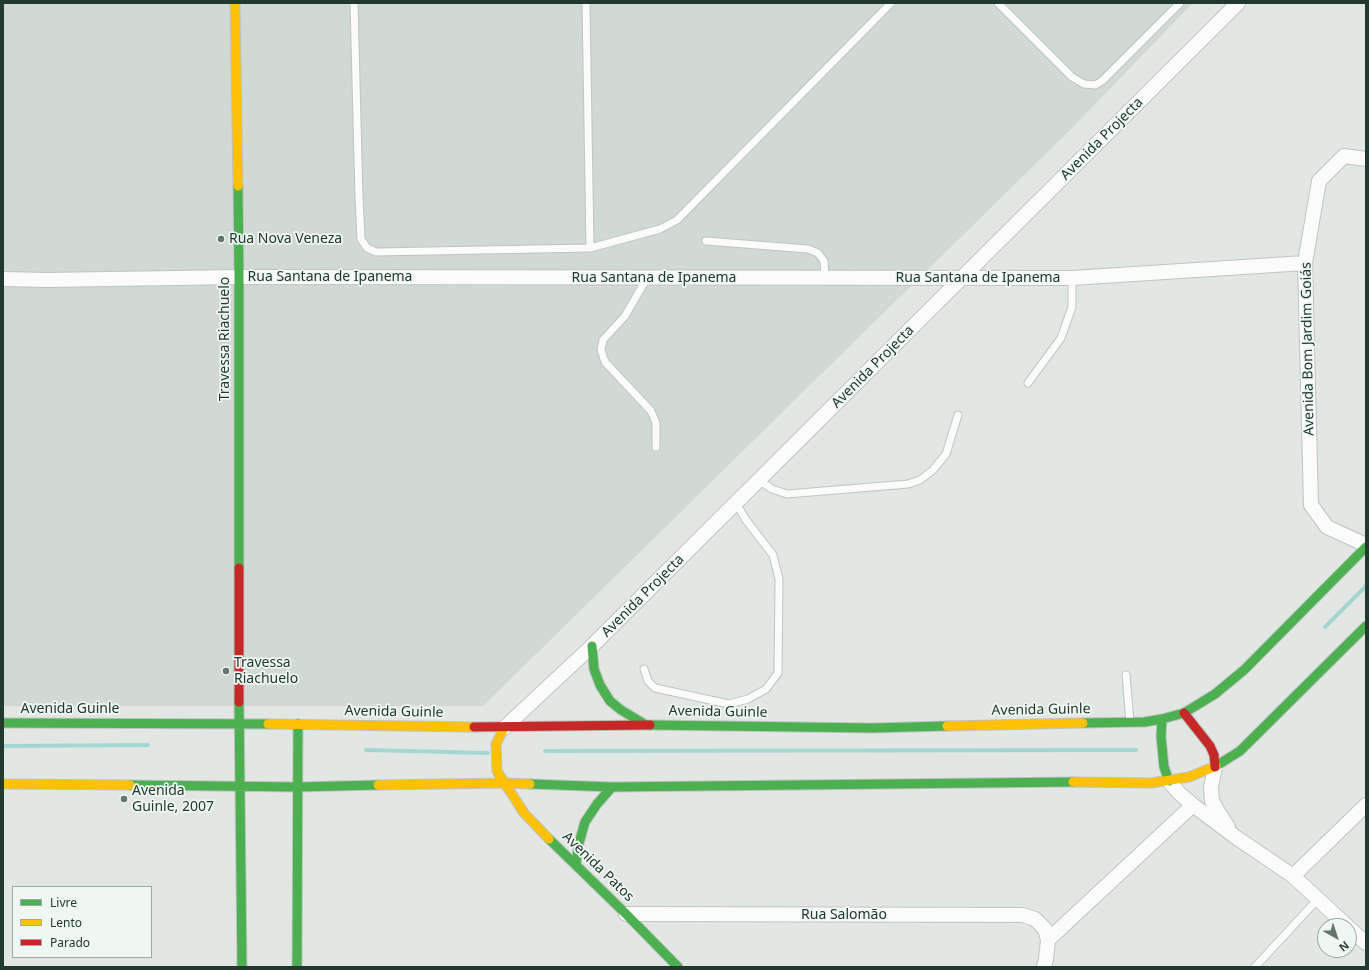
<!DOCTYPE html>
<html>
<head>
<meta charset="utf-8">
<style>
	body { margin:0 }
	#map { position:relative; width:1369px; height:970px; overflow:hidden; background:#e2e7e4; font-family:"Noto Sans",sans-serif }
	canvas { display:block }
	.frame { position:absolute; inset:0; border:4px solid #21392f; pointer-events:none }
	.legend { position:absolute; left:12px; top:886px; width:140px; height:72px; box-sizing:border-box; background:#eff7f2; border:1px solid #9daba4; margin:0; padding:5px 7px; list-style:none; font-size:12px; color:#21392f }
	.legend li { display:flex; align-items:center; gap:8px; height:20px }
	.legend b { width:20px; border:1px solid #9daba4 }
	.north { position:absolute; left:1317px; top:918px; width:40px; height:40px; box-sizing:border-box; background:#eff7f2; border:1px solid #9daba4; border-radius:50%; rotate:141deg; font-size:11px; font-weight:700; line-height:16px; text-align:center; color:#21392f }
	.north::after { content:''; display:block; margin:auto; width:14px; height:18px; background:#65766e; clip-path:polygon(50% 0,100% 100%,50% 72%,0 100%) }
</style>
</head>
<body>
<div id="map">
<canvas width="1369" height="970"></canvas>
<div class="frame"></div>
<ul class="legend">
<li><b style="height:5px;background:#4caf50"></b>Livre</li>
<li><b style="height:5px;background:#ffc107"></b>Lento</li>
<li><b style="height:5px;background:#c62828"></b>Parado</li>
</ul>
<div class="north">N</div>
</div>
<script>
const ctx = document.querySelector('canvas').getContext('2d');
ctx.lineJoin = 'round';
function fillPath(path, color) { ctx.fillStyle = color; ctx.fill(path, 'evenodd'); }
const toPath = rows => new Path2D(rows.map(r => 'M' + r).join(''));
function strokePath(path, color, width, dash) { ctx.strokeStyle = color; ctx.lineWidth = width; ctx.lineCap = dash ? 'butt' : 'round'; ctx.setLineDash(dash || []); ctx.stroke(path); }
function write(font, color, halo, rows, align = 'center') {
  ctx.font = font + ' "Noto Sans",sans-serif'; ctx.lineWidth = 3.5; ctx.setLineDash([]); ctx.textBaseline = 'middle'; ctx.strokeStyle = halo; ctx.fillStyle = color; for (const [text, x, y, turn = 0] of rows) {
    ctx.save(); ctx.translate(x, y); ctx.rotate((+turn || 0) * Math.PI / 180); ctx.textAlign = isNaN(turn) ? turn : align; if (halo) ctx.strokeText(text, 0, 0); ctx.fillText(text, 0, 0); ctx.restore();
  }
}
fillPath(toPath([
	[3,3,1193,3,1071,129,483,706,3,706]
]), '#d0d9d3');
strokePath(toPath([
	[1325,627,1366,586],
	[3,746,148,745],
	[366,750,488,753],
	[545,751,1136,750]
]), '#a4d6d4', 4);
const lane = toPath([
	[354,3,359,198,361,239,367,248,376,252,590,248,660,229,677,220,891,3],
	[586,3,590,248],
	[998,3,1072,77,1084,84,1095,85,1102,81,1180,3],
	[706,241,808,249,818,253,824,261,825,278],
	[647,278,625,316,603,340,601,350,605,362,651,411,656,423,656,447],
	[1028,383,1061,338,1072,307,1072,278],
	[759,480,772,489,787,494,908,484,920,480,933,470,946,454,958,415],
	[644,669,648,681,655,688,729,704,748,699,766,689,778,673,779,579,773,555,746,520,736,503],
	[1126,675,1130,722],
	[1255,967,1318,899]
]);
const street = toPath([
	[1366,159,1344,156,1319,181,1305,263,1311,505,1327,527,1366,545],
	[3,279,46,280,239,277,1072,278,1305,263],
	[504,728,592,646,1238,3],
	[1215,767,1211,787,1212,801,1217,810,1228,827],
	[1169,781,1179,793,1193,805,1237,838,1293,876,1347,926],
	[1293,876,1366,805],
	[626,914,1023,915,1035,919,1045,929,1048,940,1046,959,1044,967],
	[1349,928,1366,943],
	[1048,940,1193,805]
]);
const fast = toPath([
	[238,186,239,277,239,568],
	[592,646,594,669,600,685,610,701,621,710,646,725],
	[239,702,242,967],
	[1162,719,1161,736,1164,767,1169,781],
	[3,723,268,724],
	[1083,723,1145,722,1162,719,1184,713,1215,694,1244,670,1366,547],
	[650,725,873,728,947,726],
	[1216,766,1240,751,1366,626],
	[530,784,612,787,1073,782],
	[130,785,298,787,378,785],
	[549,839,626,914,678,967],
	[576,864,579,843,585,822,597,804,612,787],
	[297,967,298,724]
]);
const slow = toPath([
	[235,3,238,186],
	[268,724,474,727],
	[947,726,1083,723],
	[504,728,496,744,497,771,524,813,549,839],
	[1073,782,1151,783,1189,777,1216,766],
	[3,784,130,785],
	[378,785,504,783,530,784]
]);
const jam = toPath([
	[239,568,239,702],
	[1184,713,1210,746,1214,755,1215,767],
	[474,727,650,725]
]);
strokePath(lane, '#bfc4c1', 9);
strokePath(street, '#bfc4c1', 16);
strokePath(fast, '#bcc3bf', 11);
strokePath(slow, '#bcc3bf', 11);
strokePath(jam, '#bcc3bf', 11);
strokePath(lane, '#fbfbfb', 7);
strokePath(street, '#fbfbfb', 14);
strokePath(fast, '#4caf50', 9);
strokePath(slow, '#ffc107', 9);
strokePath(jam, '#c62828', 9);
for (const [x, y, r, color] of [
	[221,239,4,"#65766e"],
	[226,671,4,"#65766e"],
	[124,799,4,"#65766e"]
]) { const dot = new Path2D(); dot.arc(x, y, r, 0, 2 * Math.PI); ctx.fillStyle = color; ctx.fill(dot); strokePath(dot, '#eff7f2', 1.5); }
write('14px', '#21392f', '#eff7f2', [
	["Avenida Projecta",1102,139,-45],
	["Rua Santana de Ipanema",330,277],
	["Rua Santana de Ipanema",654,278],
	["Rua Santana de Ipanema",978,278],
	["Travessa Riachuelo",225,339,-90],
	["Avenida Bom Jardim Goiás",1308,349,-91],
	["Avenida Projecta",873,367,-45],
	["Avenida Projecta",643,596,-45],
	["Avenida Guinle",70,709],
	["Avenida Guinle",1041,710,-1],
	["Avenida Guinle",394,712,1],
	["Avenida Guinle",718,712,1],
	["Avenida Patos",598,867,44],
	["Rua Salomão",844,915]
]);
write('14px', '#21392f', '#eff7f2', [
	["Rua Nova Veneza",229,239],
	["Travessa",234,663],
	["Riachuelo",234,679],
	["Avenida",132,791],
	["Guinle, 2007",132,807]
], 'left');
</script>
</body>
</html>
